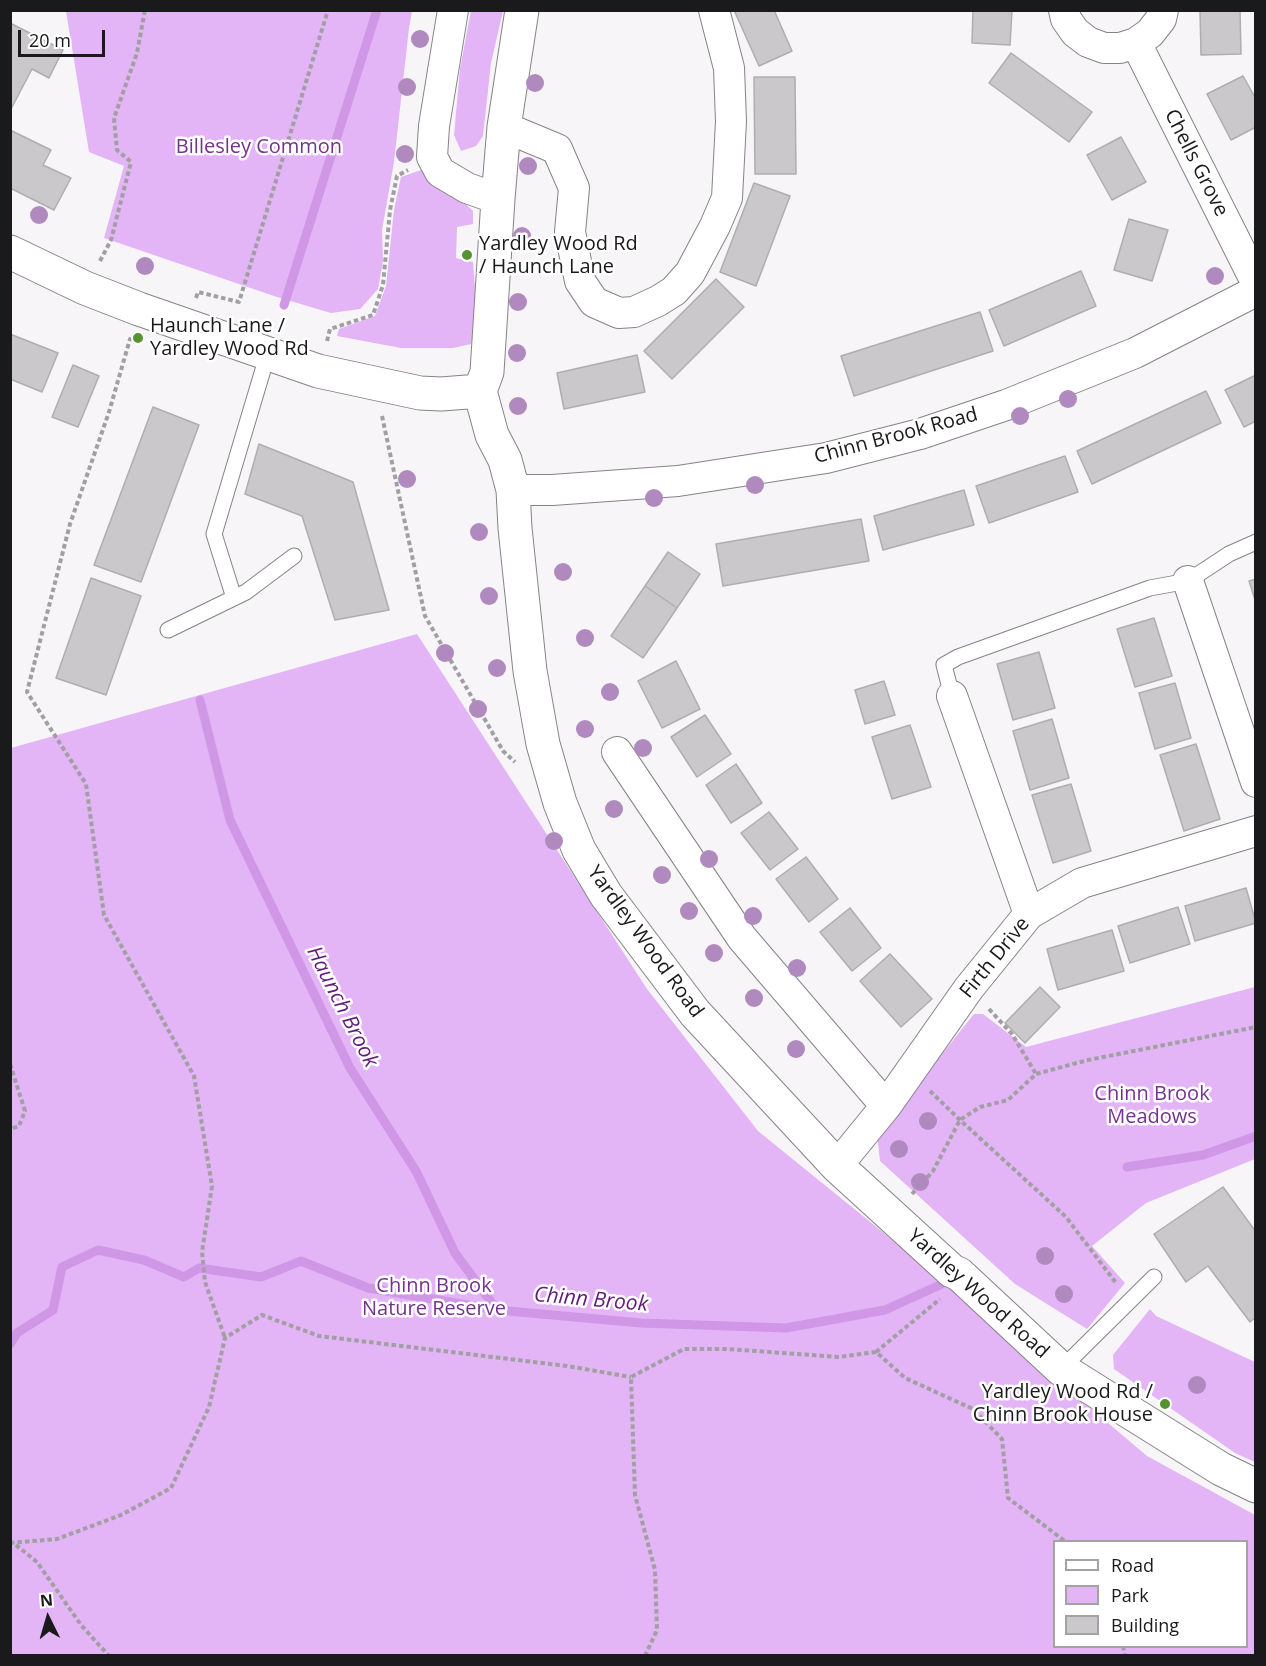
<!DOCTYPE html>
<html>
<head>
<meta charset="utf-8">
<style>
	body { margin:0 }
	#map { position:relative; width:1266px; height:1666px; overflow:hidden; background:#f7f5f8; font-family:"Open Sans",sans-serif }
	canvas { display:block }
	.frame { position:absolute; inset:0; border:12px solid #1a191b; pointer-events:none }
	.legend { position:absolute; left:1053px; top:1540px; width:195px; height:108px; box-sizing:border-box; background:#fff; border:2px solid #a3a3a4; margin:0; padding:8px 10px; list-style:none; font-size:18px; color:#1a191b }
	.legend li { display:flex; align-items:center; gap:12px; height:30px }
	.legend b { width:30px; border:2px solid #a3a3a4 }
	.north { position:absolute; left:18px; top:1588px; width:60px; height:60px; -webkit-text-stroke:4px #fff; paint-order:stroke; rotate:355deg; font-size:16px; font-weight:700; line-height:24px; text-align:center; color:#1a191b }
	.north::after { content:''; display:block; margin:auto; width:21px; height:27px; background:#1a191b; clip-path:polygon(50% 0,100% 100%,50% 72%,0 100%) }
	.scale { position:absolute; left:18px; top:30px; width:87px; height:27px; box-sizing:border-box; border:3px solid #1a191b; border-top:0; padding-left:8px; font-size:18px; line-height:21px; white-space:nowrap; color:#1a191b; -webkit-text-stroke:4px #fff; paint-order:stroke }
</style>
</head>
<body>
<div id="map">
<canvas width="1266" height="1666"></canvas>
<div class="frame"></div>
<ul class="legend">
<li><b style="height:8px;background:#fff"></b>Road</li>
<li><b style="height:16px;background:#e3b4f6"></b>Park</li>
<li><b style="height:16px;background:#cbc8cc"></b>Building</li>
</ul>
<div class="north">N</div>
<div class="scale">20 m</div>
</div>
<script>
const ctx = document.querySelector('canvas').getContext('2d');
ctx.lineJoin = 'round';
function fillPath(path, color) { ctx.fillStyle = color; ctx.fill(path, 'evenodd'); }
const toPath = rows => new Path2D(rows.map(r => 'M' + r).join(''));
function strokePath(path, color, width, dash) { ctx.strokeStyle = color; ctx.lineWidth = width; ctx.lineCap = dash ? 'butt' : 'round'; ctx.setLineDash(dash || []); ctx.stroke(path); }
function write(font, color, halo, rows, align = 'center') {
  ctx.font = font + ' "Open Sans",sans-serif'; ctx.lineWidth = 5; ctx.setLineDash([]); ctx.textBaseline = 'middle'; ctx.strokeStyle = halo; ctx.fillStyle = color; for (const [text, x, y, turn = 0] of rows) {
    ctx.save(); ctx.translate(x, y); ctx.rotate((+turn || 0) * Math.PI / 180); ctx.textAlign = isNaN(turn) ? turn : align; if (halo) ctx.strokeText(text, 0, 0); ctx.fillText(text, 0, 0); ctx.restore();
  }
}
fillPath(toPath([
	[66,11,412,11,409,28,394,162,382,230,383,261,378,289,360,309,331,313,277,297,104,238,124,166,89,152],
	[471,11,503,11,491,63,483,136,476,146,461,151,454,135,460,69],
	[427,168,473,211,473,224,457,227,456,258,473,262,477,317,471,344,453,348,401,348,337,336,339,329,375,316,386,286,394,210,401,177],
	[417,634,647,989,758,1131,953,1289,965,1302,1147,1456,1255,1515,1255,1655,11,1656,11,748],
	[1054,1542,1246,1542,1246,1646,1054,1646],
	[1255,987,1255,1159,1146,1203,1092,1246,1125,1283,1087,1329,1015,1284,880,1161,877,1135,974,1014,983,1014,1026,1047],
	[1150,1309,1156,1316,1255,1362,1255,1462,1235,1453,1114,1369,1113,1355]
]), '#e3b4f6');
strokePath(toPath([
	[284,305,377,10],
	[200,700,230,820,350,1068,416,1171,455,1253,497,1310],
	[1127,1167,1203,1155,1256,1136],
	[10,1344,17,1333,53,1310,62,1267,98,1250,144,1260,184,1277,199,1268,261,1277,301,1261,368,1288,497,1310,641,1323,786,1328,885,1310,942,1284]
]), '#cf97e6', 9);
const building = toPath([
	[734,10,774,10,792,51,759,66,734,10],
	[973,10,1012,10,1010,45,972,43,973,10],
	[1200,10,1240,10,1241,54,1201,55,1200,10],
	[10,23,63,50,49,78,32,69,10,111,10,23],
	[1011,53,1092,112,1069,142,989,83,1011,53],
	[1243,76,1256,99,1256,127,1231,140,1207,94,1243,76],
	[754,77,795,77,796,174,755,174,754,77],
	[10,130,51,150,43,165,71,178,54,210,10,188,10,130],
	[1121,137,1146,182,1112,200,1087,155,1121,137],
	[754,183,790,196,756,286,720,272,754,183],
	[1129,219,1168,230,1152,281,1114,270,1129,219],
	[1081,271,1096,306,1004,346,989,310,1081,271],
	[716,279,744,307,672,379,644,351,716,279],
	[980,312,993,351,854,396,841,356,980,312],
	[10,334,58,353,42,392,10,379,10,334],
	[637,355,645,392,564,409,557,373,637,355],
	[73,365,99,376,78,427,52,417,73,365],
	[1256,375,1256,421,1244,427,1225,390,1256,375],
	[1206,391,1221,423,1092,484,1077,451,1206,391],
	[153,407,199,425,141,582,94,565,153,407],
	[259,444,353,482,389,610,335,620,302,516,245,494,259,444],
	[1065,456,1078,492,989,523,976,486,1065,456],
	[964,490,974,525,883,550,874,516,964,490],
	[861,519,869,561,723,586,716,544,861,519],
	[668,552,700,574,677,608,645,586,668,552],
	[91,578,141,596,106,695,56,678,91,578],
	[1256,579,1256,603,1249,581,1256,579],
	[645,586,677,608,643,658,611,636,645,586],
	[1154,618,1172,676,1135,687,1117,629,1154,618],
	[1039,652,1055,708,1013,720,997,664,1039,652],
	[676,661,700,709,662,728,638,681,676,661],
	[884,681,895,715,865,724,855,690,884,681],
	[1175,683,1191,738,1155,749,1139,693,1175,683],
	[705,715,731,754,697,777,671,737,705,715],
	[1052,719,1069,778,1030,790,1013,731,1052,719],
	[910,725,931,787,892,799,872,737,910,725],
	[1196,744,1220,819,1184,831,1160,755,1196,744],
	[736,764,762,803,731,823,706,785,736,764],
	[1071,784,1091,851,1053,863,1032,795,1071,784],
	[769,812,798,849,770,870,741,833,769,812],
	[806,857,838,899,809,922,776,879,806,857],
	[1246,888,1256,923,1195,941,1185,906,1246,888],
	[1178,907,1190,944,1130,963,1118,926,1178,907],
	[850,908,881,948,852,971,820,932,850,908],
	[1112,930,1124,971,1058,990,1047,949,1112,930],
	[890,954,932,999,901,1027,860,981,890,954],
	[1040,987,1060,1007,1025,1043,1005,1023,1040,987],
	[1223,1187,1256,1232,1256,1317,1250,1322,1208,1266,1186,1282,1154,1234,1223,1187]
]);
fillPath(building, '#cbc8cc');
strokePath(building, '#b0adb1', 1.5);
const service = toPath([
	[234,598,214,534,268,353],
	[168,630,246,592,294,556],
	[952,696,944,665,958,657,1150,588,1188,581,1229,554,1256,542],
	[1061,1369,1154,1277]
]);
const minor = toPath([
	[453,10,434,126,432,157,440,172,467,188,498,199],
	[1064,10,1066,19,1075,32,1088,42,1104,48,1120,48,1136,43,1150,33,1161,19,1163,10],
	[1136,43,1256,282],
	[504,127,557,149,574,188,570,232,580,281,594,302,619,313,634,312,658,301,674,291,690,273,715,226,727,198,731,121,729,68,714,10],
	[513,490,552,490,678,481,826,458,920,434,1006,405,1135,353,1256,291],
	[1188,581,1256,782],
	[952,696,1029,914],
	[617,752,742,938,886,1106],
	[837,1166,886,1106,969,988,1029,914,1082,883,1256,831]
]);
const tertiary = toPath([
	[522,10,504,127,498,199,487,372,480,391,492,435,505,460,513,490,515,528,530,671,543,744,560,803,579,850,606,895,695,1013,837,1166,952,1271,959,1274,1061,1369,1221,1469,1256,1486],
	[10,252,85,288,139,309,318,371,420,393,441,394,480,391]
]);
strokePath(service, '#868387', 17);
strokePath(minor, '#868387', 32);
strokePath(tertiary, '#868387', 35);
strokePath(toPath([
	[100,261,111,240,131,162,117,150,114,118,137,53,145,10],
	[196,298,198,292,239,302,328,10],
	[132,340,130,339,109,412,70,524,27,692,86,784,104,915,194,1076,212,1186,202,1252,205,1282,225,1338],
	[327,341,330,329,373,315,383,285,390,210,397,176,408,170],
	[382,416,425,616,503,751,515,762],
	[989,1009,1012,1034,1036,1074],
	[10,1064,25,1111,19,1126,10,1129],
	[930,1091,960,1120,1066,1217,1116,1283],
	[912,1194,933,1171,960,1120,980,1107,1008,1100,1036,1074,1088,1060,1256,1027],
	[876,1352,940,1299],
	[10,1543,57,1539,121,1515,171,1488,209,1407,225,1338,262,1315,319,1336,567,1366,631,1377],
	[16,1545,37,1562,81,1625,109,1656],
	[1123,1646,1125,1656],
	[645,1656,657,1630,655,1570,635,1495,631,1377,684,1349,727,1349,839,1357,876,1352,905,1378,973,1409,1002,1439,1008,1498,1066,1542]
]), '#a19fa2', 4, [4.5, 3]);
strokePath(service, '#fff', 15);
strokePath(minor, '#fff', 30);
strokePath(tertiary, '#fff', 33);
ctx.fillStyle = '#b08abe';
for (const [x, y] of [
	[420,39],
	[535,83],
	[407,87],
	[405,154],
	[528,166],
	[39,215],
	[522,236],
	[145,266],
	[1215,276],
	[518,302],
	[517,353],
	[1068,399],
	[518,406],
	[1020,416],
	[407,479],
	[755,485],
	[654,498],
	[479,532],
	[563,572],
	[489,596],
	[585,638],
	[445,653],
	[497,668],
	[610,692],
	[478,709],
	[585,729],
	[643,748],
	[614,809],
	[554,841],
	[709,859],
	[662,875],
	[689,911],
	[753,916],
	[714,953],
	[797,968],
	[754,998],
	[796,1049],
	[928,1121],
	[899,1149],
	[920,1182],
	[1045,1256],
	[1064,1294],
	[1197,1385]
]) { ctx.beginPath(); ctx.arc(x, y, 9, 0, 2 * Math.PI); ctx.fill(); }
for (const [x, y, r, color] of [
	[467,255,6,"#559231"],
	[138,338,6,"#559231"],
	[1165,1404,6,"#559231"]
]) { const dot = new Path2D(); dot.arc(x, y, r, 0, 2 * Math.PI); ctx.fillStyle = color; ctx.fill(dot); strokePath(dot, '#fff', 2); }
write('20px', '#75328e', '#fff', [
	["Billesley Common",259,147],
	["Chinn Brook",1152,1094],
	["Meadows",1152,1117],
	["Chinn Brook",434,1286],
	["Nature Reserve",434,1309]
]);
write('20px', '#1a191b', '#fff', [
	["Chells Grove",1196,163,63],
	["Chinn Brook Road",896,436,-15],
	["Yardley Wood Road",645,942,54],
	["Firth Drive",995,958,-51],
	["Yardley Wood Road",978,1294,42]
]);
write('20px', '#1a191b', '#fff', [
	["Yardley Wood Rd",479,244],
	["/ Haunch Lane",479,267],
	["Haunch Lane /",150,326],
	["Yardley Wood Rd",150,349],
	["Yardley Wood Rd /",1153,1392,"right"],
	["Chinn Brook House",1153,1415,"right"]
], 'left');
write('italic 21px', '#611b78', '#fff', [
	["Haunch Brook",342,1007,63],
	["Chinn Brook",591,1300,5]
]);
</script>
</body>
</html>
